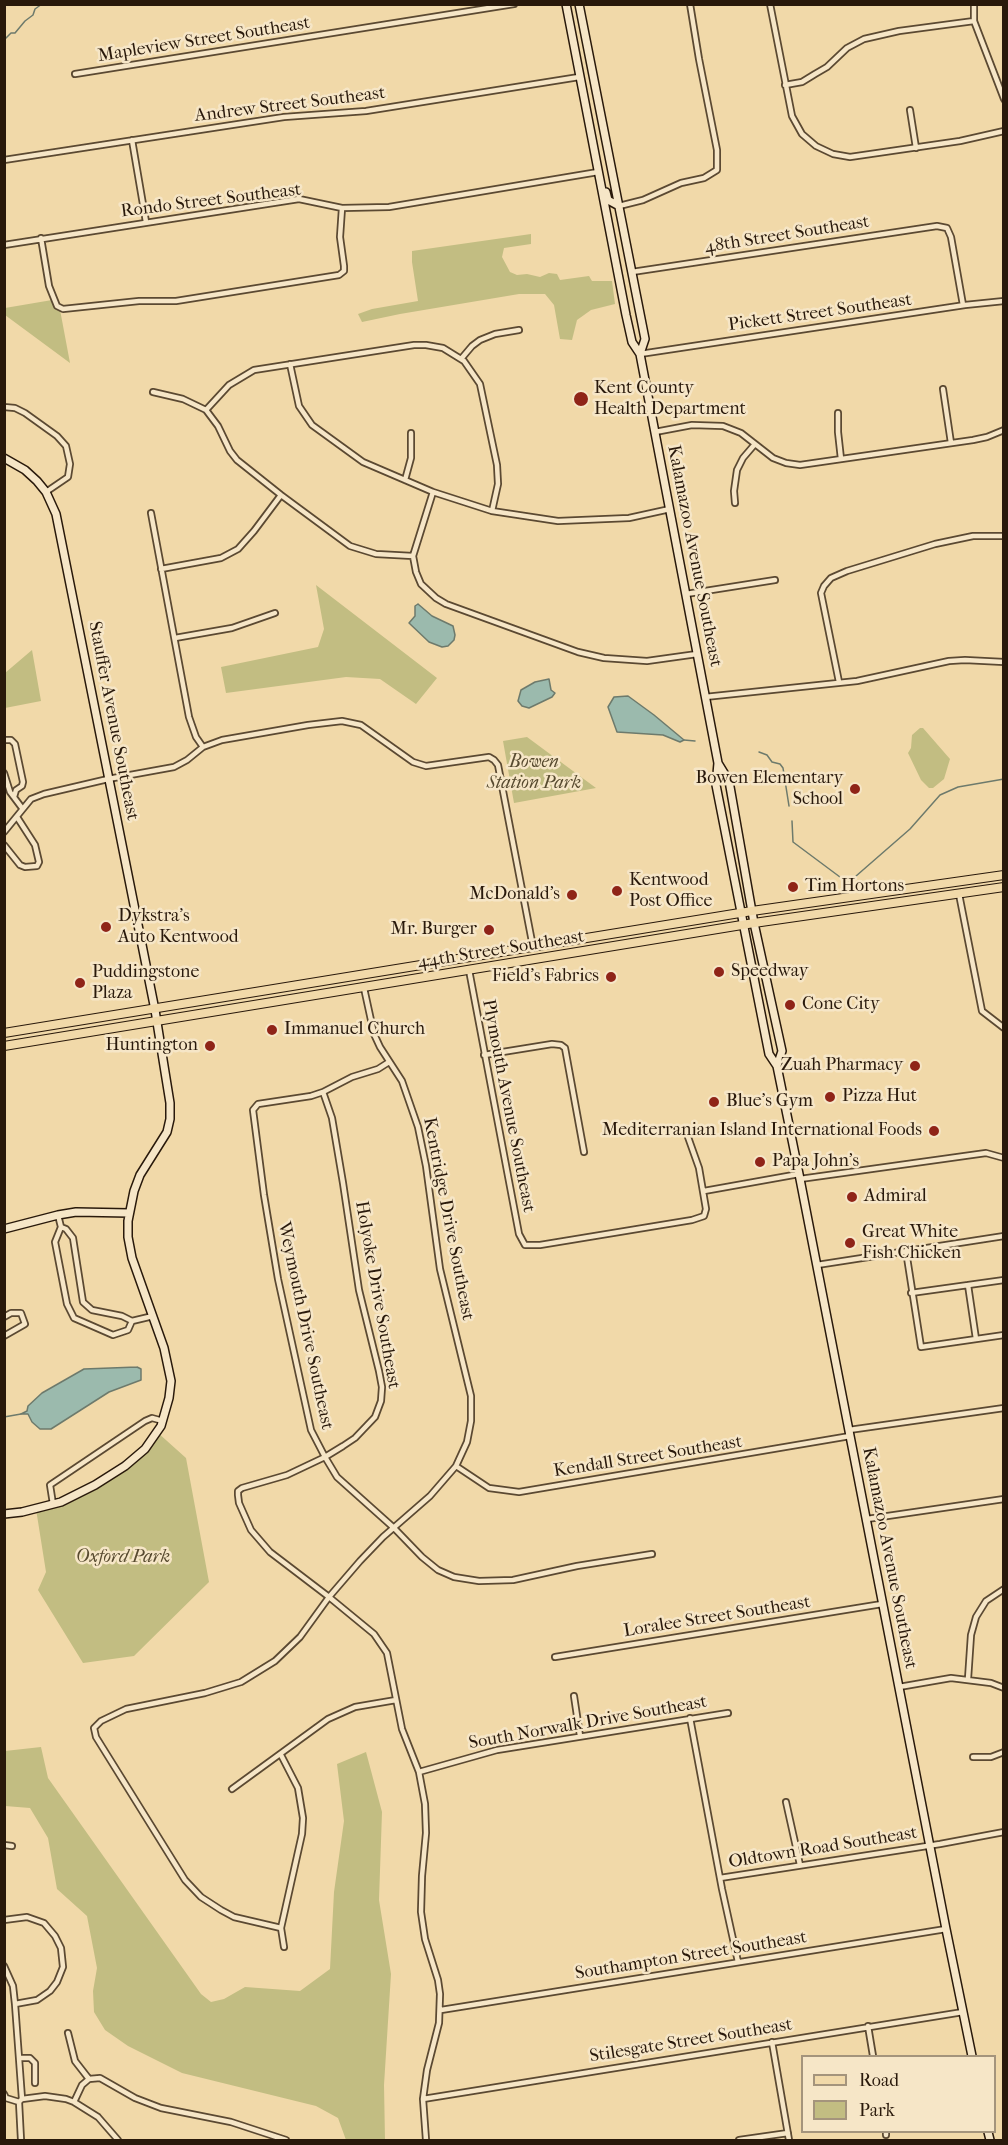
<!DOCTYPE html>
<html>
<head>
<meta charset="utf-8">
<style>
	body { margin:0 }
	#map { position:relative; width:1008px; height:2145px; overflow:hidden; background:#f1d9a9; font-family:"IM FELL French Canon",serif }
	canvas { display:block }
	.frame { position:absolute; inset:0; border:6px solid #29190b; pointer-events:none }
	.legend { position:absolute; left:801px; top:2055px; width:195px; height:78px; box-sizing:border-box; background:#f6e6c7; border:2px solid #a4947c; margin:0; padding:8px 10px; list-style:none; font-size:18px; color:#29190b }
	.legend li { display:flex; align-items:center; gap:12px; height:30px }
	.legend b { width:30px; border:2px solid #a4947c }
</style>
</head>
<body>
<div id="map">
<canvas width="1008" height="2145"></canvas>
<div class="frame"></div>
<ul class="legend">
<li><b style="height:8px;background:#f1d9a9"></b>Road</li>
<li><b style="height:16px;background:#c2bd82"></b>Park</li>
</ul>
</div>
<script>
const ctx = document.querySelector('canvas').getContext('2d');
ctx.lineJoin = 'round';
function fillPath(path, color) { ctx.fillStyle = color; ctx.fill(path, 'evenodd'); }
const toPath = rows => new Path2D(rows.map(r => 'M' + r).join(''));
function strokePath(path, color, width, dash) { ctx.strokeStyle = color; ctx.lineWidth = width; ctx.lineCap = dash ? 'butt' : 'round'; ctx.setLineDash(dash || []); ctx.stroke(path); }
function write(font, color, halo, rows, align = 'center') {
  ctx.font = font + ' "IM FELL French Canon",serif'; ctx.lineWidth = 5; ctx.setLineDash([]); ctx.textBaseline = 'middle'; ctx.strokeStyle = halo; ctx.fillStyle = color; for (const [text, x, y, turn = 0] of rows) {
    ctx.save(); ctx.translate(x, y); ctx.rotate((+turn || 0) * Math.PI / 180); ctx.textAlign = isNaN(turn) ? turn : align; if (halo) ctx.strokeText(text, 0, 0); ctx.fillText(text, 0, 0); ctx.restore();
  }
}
fillPath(toPath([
	[531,234,531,244,504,248,502,257,510,272,517,275,527,274,540,277,549,273,557,274,560,280,589,276,592,281,612,281,615,304,591,310,577,320,572,340,560,339,554,305,545,294,519,294,400,314,362,322,358,314,372,309,418,301,412,262,412,251],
	[58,299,70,363,5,315,5,308],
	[316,585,437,678,416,704,380,679,346,677,226,693,221,667,318,647,324,629],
	[32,650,41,701,5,708,5,673],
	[920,728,923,728,950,759,944,779,933,788,929,788,921,780,908,753,911,748,912,735],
	[527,737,596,788,514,803,503,741],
	[157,1432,186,1458,209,1582,134,1656,83,1663,38,1590,46,1572,36,1509,53,1504,125,1466],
	[41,1747,48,1778,201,1994,211,2002,224,1999,245,1987,300,1991,330,1969,334,1892,344,1821,337,1764,366,1752,382,1812,379,1900,391,1974,384,2085,385,2140,346,2140,338,2118,316,2106,182,2073,128,2046,105,2030,94,2012,93,1991,97,1968,87,1916,57,1889,48,1838,30,1808,5,1806,5,1751]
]), '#c2bd82');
const water = toPath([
	[418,604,432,616,453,626,455,635,454,640,448,646,442,647,429,642,409,623,415,616,415,606,418,604],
	[549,679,551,690,555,693,552,697,529,708,522,706,518,701,521,690,535,682,549,679],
	[628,696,654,715,684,740,680,742,663,735,617,732,608,707,614,697,628,696],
	[137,1367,141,1369,141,1380,109,1392,51,1429,40,1429,32,1422,28,1414,21,1414,27,1411,28,1406,42,1393,84,1369,137,1367]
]);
fillPath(water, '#9bbaad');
strokePath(water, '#6d7a6c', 1.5);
strokePath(toPath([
	[4,40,11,33,15,33,25,21,33,15,35,9,42,4],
	[684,740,695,741],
	[759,752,767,755,772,762,780,764,783,768,789,806],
	[792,821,793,842,848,883,910,829,940,795,958,787,1004,779],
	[4,1417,21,1414]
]), '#6d7a6c', 1.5);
const street = toPath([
	[770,4,792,116,802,134,816,146,833,154,850,157,960,141,1004,131],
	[974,4,974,21,1004,99],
	[75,74,514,4],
	[785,85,802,82,815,74,827,67,847,48,864,39,899,31,974,21],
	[910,110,916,148],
	[132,140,146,222],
	[4,160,284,117,366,111,579,77],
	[619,206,643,200,681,183,704,178,717,170,717,150,699,59,690,4],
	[41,238,49,286,57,306,63,309,139,301,176,301,339,275,344,271,344,266,340,237,342,208],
	[4,245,299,199,342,208,389,207,598,172],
	[632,272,937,226,947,228,951,237,963,305],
	[640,354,965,305,1004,301],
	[461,359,472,346,480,340,495,334,519,330],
	[290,364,299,406,312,425,363,462,433,492,492,511,558,521,629,518,670,509],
	[943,389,951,443],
	[153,392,183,399,206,410,218,426,230,451,237,460,281,495,350,546,376,554,413,556],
	[4,407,15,408,25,413,57,436,66,446,70,464,68,477,46,492],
	[206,410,229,385,254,370,414,345,426,345,443,348,464,361,480,384,497,465,498,484,492,511],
	[838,413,838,432,841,459],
	[655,432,692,425,723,426,741,433,773,458,786,463,800,465,973,440,987,437,1004,430],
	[405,480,411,458,411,433],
	[433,492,413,556,416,572,421,584,436,598,446,604,578,652,604,658,647,661,697,654],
	[735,503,734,491,737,470,743,458,755,444],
	[151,513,189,717,196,737,203,747],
	[161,569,221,558,238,549,254,531,281,495],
	[686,594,775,580],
	[175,638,232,628,275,613],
	[839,682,821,593,824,586,831,578,847,571,935,544,973,536,1004,536],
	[705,697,857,681,949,661,965,660,1004,662],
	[4,740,11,740,15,744,23,782,22,786,16,790,14,797],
	[4,773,10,792,22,808],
	[4,832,31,799,44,794,108,779,174,767,187,760,203,747,222,740,308,725,342,721,361,725,413,762,426,766,489,757,494,760,498,765,533,947],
	[4,845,20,865,25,867,37,866,39,862,35,845,17,817],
	[959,894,982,1011,1004,1028],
	[469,970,519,1234,525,1245,540,1245,692,1220,704,1216,706,1209,699,1168,688,1137],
	[484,1055,552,1044,561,1045,565,1048,584,1152],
	[389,1062,378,1069,352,1077,323,1092,311,1096,258,1104,253,1110,264,1195,278,1279,311,1430,325,1457,337,1477,394,1528,422,1557,438,1570,454,1577,479,1581,513,1580,577,1566,652,1554],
	[323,1092,332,1118,343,1183,359,1290,379,1371,382,1387,381,1401,375,1417,355,1438,343,1446,325,1457,287,1475,242,1488,238,1491,238,1495,239,1503,251,1530,270,1552,329,1597,374,1634,387,1653,402,1729,419,1772,425,1804,426,1833,422,1876,421,1912,425,1939,438,1980,440,1994,439,2023,427,2070,423,2099,426,2140],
	[800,1179,986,1153,1004,1158],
	[704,1191,799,1174],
	[58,1215,61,1227,55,1242,67,1304,74,1318,113,1335,128,1330,132,1321],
	[61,1227,66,1229,73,1238,83,1302,92,1310,122,1316,132,1321,153,1316],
	[906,1251,921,1347,1004,1335],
	[817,1265,1004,1236],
	[968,1285,976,1339],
	[911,1293,1004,1280],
	[4,1317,11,1313,21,1313,25,1324,4,1336],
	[849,1430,1004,1408],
	[456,1466,489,1488,519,1492,850,1436],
	[53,1504,50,1485,145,1421,152,1418,163,1421],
	[867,1519,1004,1499],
	[555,1657,882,1604],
	[968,1679,971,1635,976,1617,986,1601,1004,1589],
	[899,1687,951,1678,991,1683,1004,1688],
	[574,1696,580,1736],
	[690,1718,722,1889,738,1962],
	[281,1755,298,1788,303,1818,302,1834,281,1928,284,1947],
	[973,1757,991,1757,1004,1752],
	[419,1772,497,1750,728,1713],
	[232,1789,328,1719,355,1707,396,1700],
	[786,1802,800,1865],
	[4,1845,12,1846],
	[720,1878,940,1844,1004,1832],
	[4,1920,27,1917,44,1923,55,1936,61,1948,63,1967,57,1982,50,1991,37,2000,15,2004],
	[281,1928,234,1917,221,1910,201,1897,185,1880,96,1737,94,1728,101,1721,126,1709,205,1693,241,1682,275,1661,300,1637,329,1597,360,1561,383,1537,430,1496,456,1466,467,1442,471,1421,471,1396,440,1269,426,1166,418,1127,402,1081,380,1047,374,1034,364,988],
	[4,1966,13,1986,15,2004,22,2099,19,2102,21,2140],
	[441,2010,946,1929],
	[868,2026,873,2056],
	[68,2033,75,2061,89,2079],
	[772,2042,789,2140],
	[19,2058,30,2058,35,2063,35,2083],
	[4,2094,6,2098,19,2102],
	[22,2099,45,2096,66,2099,74,2102,82,2085,89,2079,100,2078,135,2098,161,2108,231,2122,286,2140],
	[423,2099,963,2012],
	[74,2102,98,2117,118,2140],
	[886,2132,886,2135],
	[739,2140,788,2133]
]);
const secondary = toPath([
	[566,4,626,315,632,342,640,354,714,742,718,763,716,785,769,1054,777,1066,800,1179,946,1929,972,2056],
	[579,4,645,339,640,354],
	[606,192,608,200,619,206],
	[4,458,25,470,37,481,46,492,56,514,155,1010,170,1103,170,1119,167,1132,140,1175,134,1191,128,1221,128,1237,132,1258,164,1348,171,1381,169,1398,161,1426,145,1449,125,1466,95,1485,61,1502,22,1512,4,1514],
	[718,763,729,781,754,923,782,1051,777,1066],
	[4,1229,58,1215,76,1212,129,1213],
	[988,2132,990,2140]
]);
const primary = toPath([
	[4,1033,752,911,1004,875],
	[4,1046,754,923,1004,887]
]);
strokePath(street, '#5b4932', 8);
strokePath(secondary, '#29190b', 10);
strokePath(primary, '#29190b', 10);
strokePath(street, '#f6e6c7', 4.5);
strokePath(secondary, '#f6e6c7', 7);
strokePath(primary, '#f1d9a9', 8);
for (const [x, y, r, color] of [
	[581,399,8,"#8f2418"],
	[855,789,6,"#8f2418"],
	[793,887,6,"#8f2418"],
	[617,891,6,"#8f2418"],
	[572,895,6,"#8f2418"],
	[106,927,6,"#8f2418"],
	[489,930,6,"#8f2418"],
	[719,972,6,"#8f2418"],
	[611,977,6,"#8f2418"],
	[80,983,6,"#8f2418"],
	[790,1005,6,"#8f2418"],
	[272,1030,6,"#8f2418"],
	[210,1046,6,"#8f2418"],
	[915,1066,6,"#8f2418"],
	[830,1097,6,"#8f2418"],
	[714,1102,6,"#8f2418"],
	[934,1131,6,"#8f2418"],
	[760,1162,6,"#8f2418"],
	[852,1197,6,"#8f2418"],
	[850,1243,6,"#8f2418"]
]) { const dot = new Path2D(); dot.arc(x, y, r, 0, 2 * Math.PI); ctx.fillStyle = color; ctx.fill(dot); strokePath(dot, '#f6e6c7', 2); }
write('18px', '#29190b', '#f6e6c7', [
	["Mapleview Street Southeast",204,40,-9],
	["Andrew Street Southeast",290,105,-7],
	["Rondo Street Southeast",211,201,-7],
	["48th Street Southeast",787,235,-9],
	["Pickett Street Southeast",820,313,-8],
	["Kalamazoo Avenue Southeast",694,556,79],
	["Stauffer Avenue Southeast",113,721,79],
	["44th Street Southeast",501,950,-9],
	["Plymouth Avenue Southeast",508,1106,79],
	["Kentridge Drive Southeast",448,1219,79],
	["Holyoke Drive Southeast",377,1295,80],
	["Weymouth Drive Southeast",305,1326,78],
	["Kendall Street Southeast",648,1457,-9],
	["Kalamazoo Avenue Southeast",889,1558,79],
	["Loralee Street Southeast",717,1617,-9],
	["South Norwalk Drive Southeast",588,1723,-10],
	["Oldtown Road Southeast",823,1848,-9],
	["Southampton Street Southeast",691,1956,-9],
	["Stilesgate Street Southeast",691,2041,-9]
]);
write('18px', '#29190b', '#f6e6c7', [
	["Kent County",594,389],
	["Health Department",594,410],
	["Bowen Elementary",843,779,"right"],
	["School",843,800,"right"],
	["Kentwood",629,881],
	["Post Office",629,902],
	["Tim Hortons",805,887],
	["McDonald's",560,895,"right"],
	["Dykstra's",118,917],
	["Auto Kentwood",118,938],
	["Mr. Burger",477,930,"right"],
	["Speedway",731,972],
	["Puddingstone",92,973],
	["Plaza",92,994],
	["Field's Fabrics",599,977,"right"],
	["Cone City",802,1005],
	["Immanuel Church",284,1030],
	["Huntington",198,1046,"right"],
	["Zuah Pharmacy",903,1066,"right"],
	["Pizza Hut",842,1097],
	["Blue's Gym",726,1102],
	["Mediterranian Island International Foods",922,1131,"right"],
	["Papa John's",772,1162],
	["Admiral",864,1197],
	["Great White",862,1233],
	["Fish Chicken",862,1254]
], 'left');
write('italic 18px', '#574a2f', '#f6e6c7', [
	["Bowen",534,763],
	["Station Park",534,784],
	["Oxford Park",123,1558]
]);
</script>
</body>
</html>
